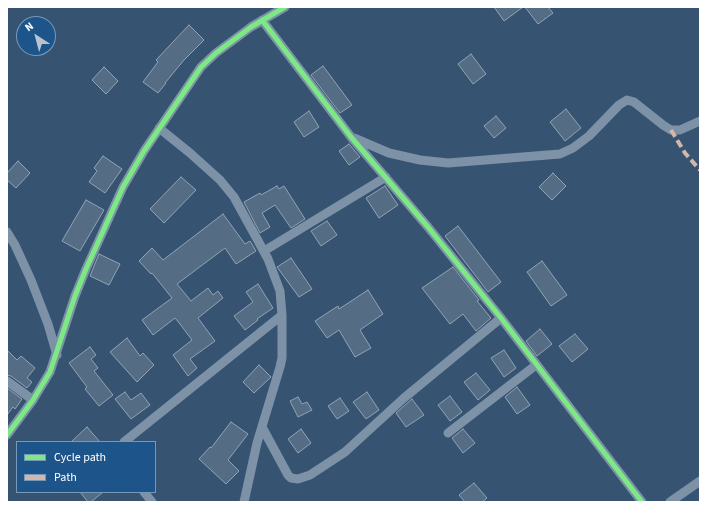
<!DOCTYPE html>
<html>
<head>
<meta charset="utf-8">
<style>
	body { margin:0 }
	#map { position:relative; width:707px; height:509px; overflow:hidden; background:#365472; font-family:"Source Sans 3",sans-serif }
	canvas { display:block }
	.frame { position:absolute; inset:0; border:8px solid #fff; pointer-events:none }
	.legend { position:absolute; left:16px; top:441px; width:140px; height:52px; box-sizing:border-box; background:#1d558b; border:1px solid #7799b9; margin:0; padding:5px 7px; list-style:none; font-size:12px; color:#fff }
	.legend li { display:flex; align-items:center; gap:8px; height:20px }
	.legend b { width:20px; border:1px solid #7799b9 }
	.north { position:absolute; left:16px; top:16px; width:40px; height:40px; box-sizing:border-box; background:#1d558b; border:1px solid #7799b9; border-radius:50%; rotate:324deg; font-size:11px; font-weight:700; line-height:16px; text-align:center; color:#fff }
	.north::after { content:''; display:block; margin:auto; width:14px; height:18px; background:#b9c3ce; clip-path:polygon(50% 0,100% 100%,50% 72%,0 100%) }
</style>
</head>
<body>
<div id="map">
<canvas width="707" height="509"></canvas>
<div class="frame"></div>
<ul class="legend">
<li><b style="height:5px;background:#7ce984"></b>Cycle path</li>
<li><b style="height:5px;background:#d1b7ad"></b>Path</li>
</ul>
<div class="north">N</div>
</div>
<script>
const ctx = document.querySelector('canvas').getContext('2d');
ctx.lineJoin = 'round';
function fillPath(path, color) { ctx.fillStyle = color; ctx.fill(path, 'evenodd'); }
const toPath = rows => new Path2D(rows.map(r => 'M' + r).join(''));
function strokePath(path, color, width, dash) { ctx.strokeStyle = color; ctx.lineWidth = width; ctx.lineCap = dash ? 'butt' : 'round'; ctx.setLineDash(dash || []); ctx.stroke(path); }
const building = toPath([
	[494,7,523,7,504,21,494,7],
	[525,7,548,7,553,13,538,24,525,7],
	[189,25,204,40,184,60,165,83,166,83,158,93,143,82,158,62,156,60,189,25],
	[471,54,486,74,473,84,458,64,471,54],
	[323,66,352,105,340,113,311,75,323,66],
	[104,67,118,81,106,94,92,80,104,67],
	[566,109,581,128,565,141,550,122,566,109],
	[309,111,319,127,304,137,294,122,309,111],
	[496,116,506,128,494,138,484,126,496,116],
	[349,144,360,157,349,165,339,151,349,144],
	[103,156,122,169,105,193,89,182,97,171,94,168,103,156],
	[18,161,30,173,16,188,7,180,7,173,18,161],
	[553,173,566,186,552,200,539,187,553,173],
	[181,177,196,190,164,223,150,209,181,177],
	[277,186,279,189,284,186,305,219,291,228,275,205,262,213,270,227,260,233,244,202,260,193,261,195,277,186],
	[385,186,398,205,379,218,366,198,385,186],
	[86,200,104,210,80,251,62,241,86,200],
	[223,214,245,244,250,241,256,251,236,264,225,248,177,284,191,301,208,288,213,295,218,291,223,298,198,318,215,341,190,359,197,368,188,376,173,355,192,340,180,324,175,318,153,335,142,320,172,298,152,273,151,274,139,261,152,248,163,260,223,214],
	[327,221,337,235,321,246,311,231,327,221],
	[458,226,501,282,488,292,445,236,458,226],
	[99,254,120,264,109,285,90,276,99,254],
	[291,258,312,289,299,297,277,267,291,258],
	[542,261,567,295,551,306,527,272,542,261],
	[453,267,479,300,477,301,491,318,476,331,463,314,450,324,422,288,453,267],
	[258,284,273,308,257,319,258,320,245,330,234,316,253,302,246,292,258,284],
	[368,290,383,314,360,330,371,348,355,357,339,330,327,338,315,321,338,306,339,309,368,290],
	[540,329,552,344,537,356,526,341,540,329],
	[575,334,588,349,572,362,559,346,575,334],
	[127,338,140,356,143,353,154,365,137,382,110,352,127,338],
	[90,347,96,355,91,359,98,368,94,371,113,395,99,406,85,389,87,387,69,363,90,347],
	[7,350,17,360,21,356,35,368,27,378,32,382,27,388,11,376,7,375,7,350],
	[504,350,516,368,504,377,491,358,504,350],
	[259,365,271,377,254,393,243,382,259,365],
	[476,373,490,390,478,400,464,382,476,373],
	[517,387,530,405,517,414,505,397,517,387],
	[7,388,22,399,15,409,13,407,7,415,7,388],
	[125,392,131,400,141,393,150,405,131,419,115,399,125,392],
	[367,392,379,410,366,419,353,402,367,392],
	[450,396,462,412,450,421,438,405,450,396],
	[298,397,302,404,307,402,312,410,298,417,290,401,298,397],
	[340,398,349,411,337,419,328,406,340,398],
	[412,399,424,415,406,427,396,413,412,399],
	[231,422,248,434,228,460,239,471,226,484,199,459,210,447,211,448,231,422],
	[87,427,100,442,71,442,87,427],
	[301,429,311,443,298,453,288,439,301,429],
	[463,429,475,443,463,453,452,438,463,429],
	[474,483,487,498,482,502,465,502,459,495,474,483],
	[80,492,103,492,91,502,88,502,80,492]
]);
fillPath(building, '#546c84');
strokePath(building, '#92a3b5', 1);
strokePath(toPath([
	[262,20,351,137,428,227,501,318,642,502],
	[159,128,190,153,220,180,234,197,268,259,280,291,282,315,282,358,280,367,257,443,244,502],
	[354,138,389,153,420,160,448,163,560,154,573,148,589,136,619,105,627,100,634,102,663,125,671,130,680,130,700,121],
	[7,232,15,245,31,280,48,324,57,355],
	[264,251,386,177],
	[7,381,33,400],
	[262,427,288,475,291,478,298,479,310,475,345,452,404,398,501,318],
	[448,433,536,365],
	[7,435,33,400,50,372,75,296,86,269,123,187,144,151,201,67,216,53,251,27,285,7],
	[124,442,282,315],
	[144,492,152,502],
	[670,502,700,481]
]), '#7d92a6', 9);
strokePath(toPath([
	[671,130,685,153,700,170]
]), '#d1b7ad', 4, [8, 4]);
strokePath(toPath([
	[262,20,351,137,428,227,501,318,642,502],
	[7,435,33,400,50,372,75,296,86,269,123,187,144,151,201,67,216,53,251,27,285,7]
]), '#7ce984', 5);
</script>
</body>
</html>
